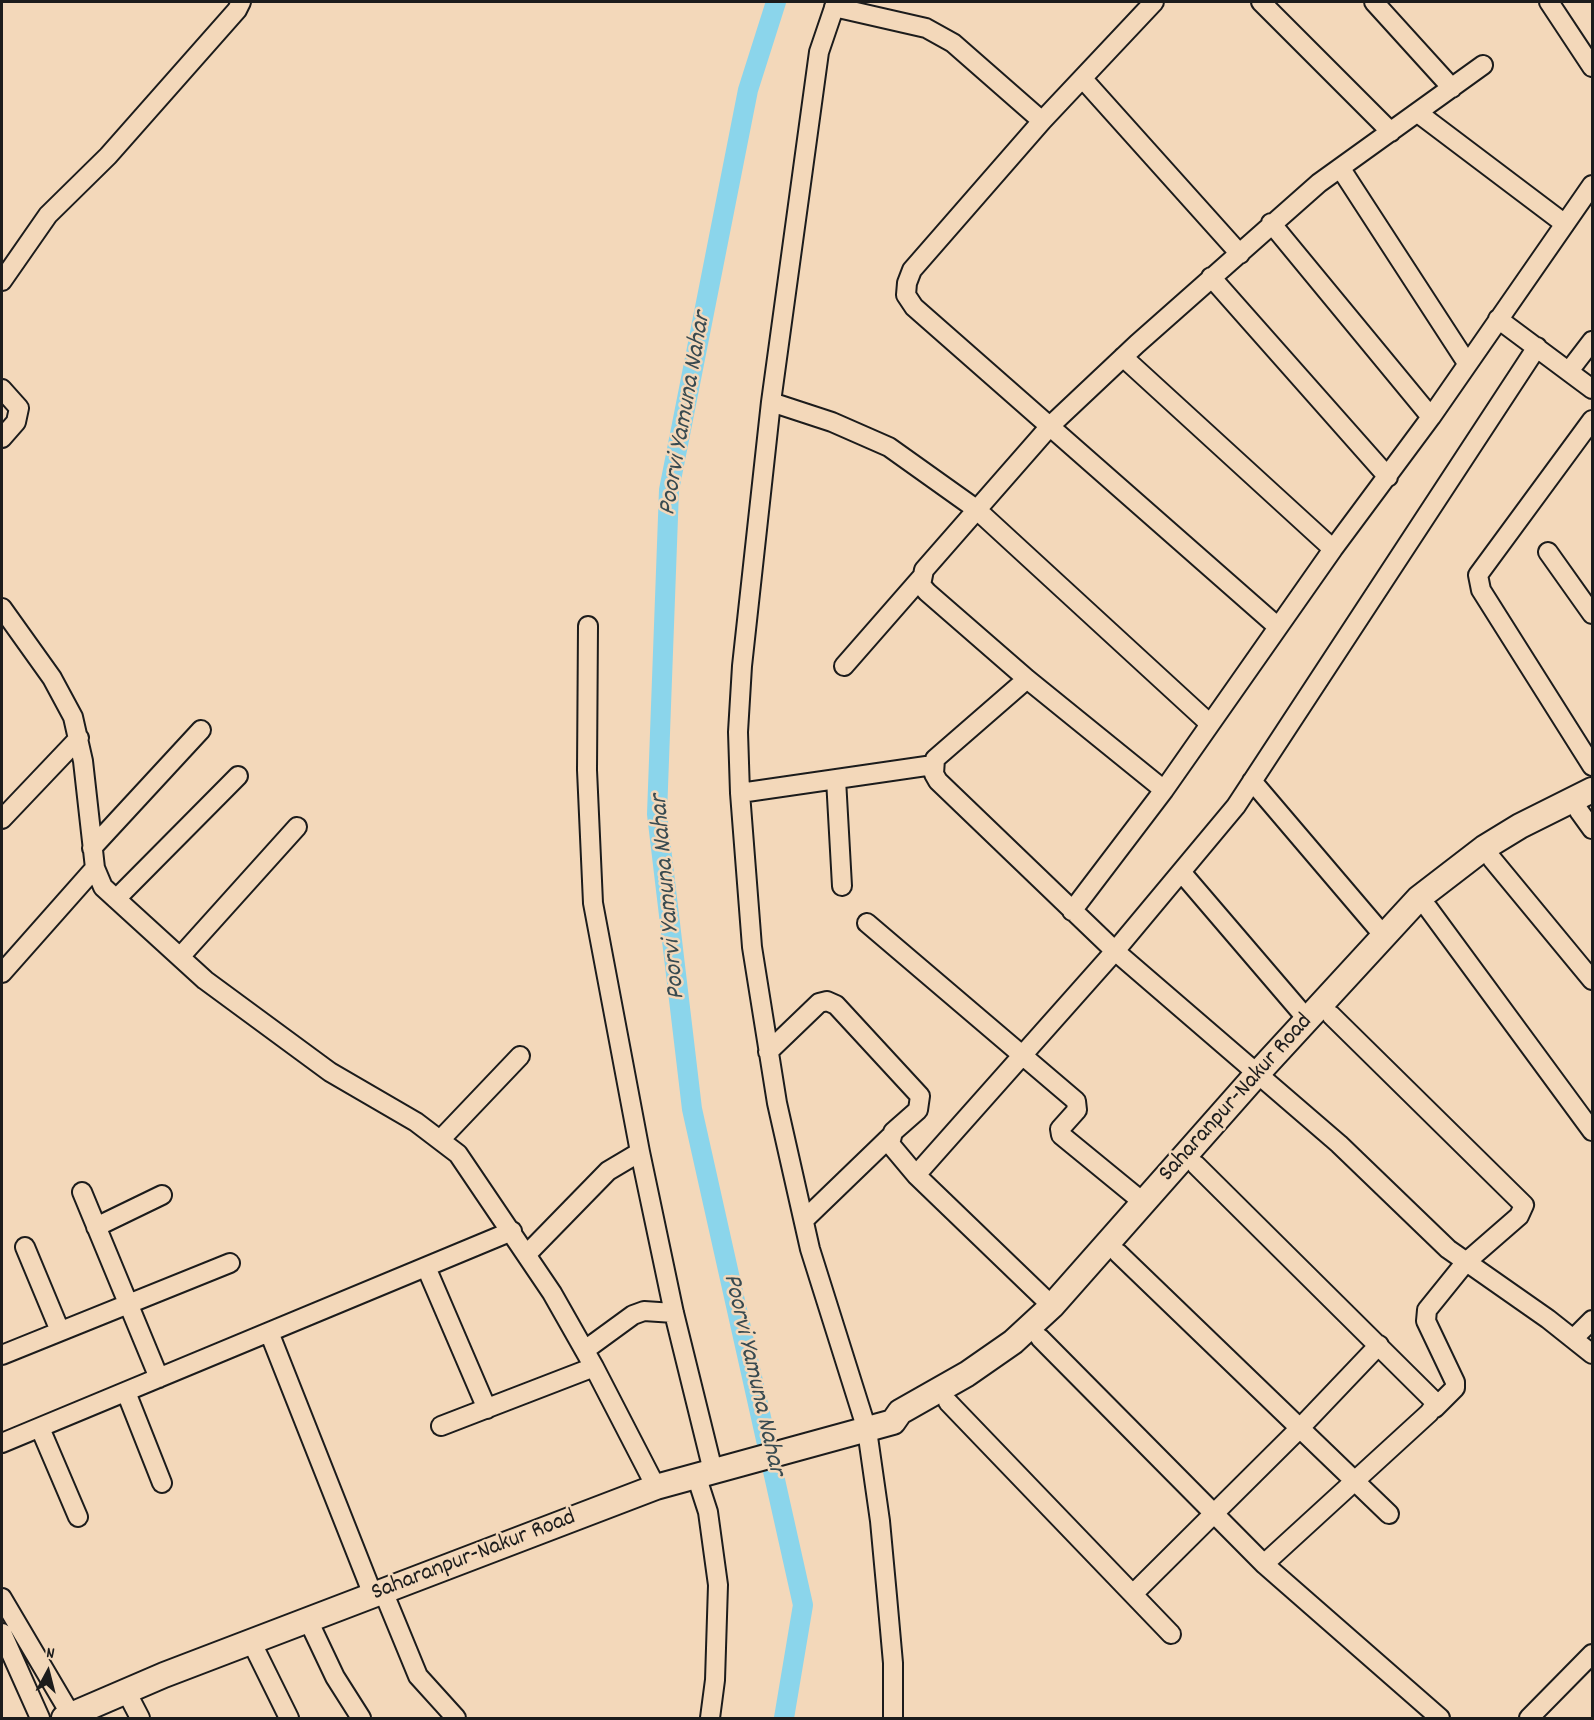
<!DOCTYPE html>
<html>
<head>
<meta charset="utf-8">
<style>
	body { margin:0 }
	#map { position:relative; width:1594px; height:1720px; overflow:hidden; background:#f3d8ba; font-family:Dekko,sans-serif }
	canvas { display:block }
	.frame { position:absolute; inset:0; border:3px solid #1c1c1c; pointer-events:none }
	.north { position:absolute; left:18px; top:1642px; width:60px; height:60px; -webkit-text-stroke:4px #f3d8ba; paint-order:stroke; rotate:7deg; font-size:16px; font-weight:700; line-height:24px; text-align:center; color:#1c1c1c }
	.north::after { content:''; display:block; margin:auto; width:21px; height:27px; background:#1c1c1c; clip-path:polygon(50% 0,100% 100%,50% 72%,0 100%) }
</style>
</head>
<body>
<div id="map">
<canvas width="1594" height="1720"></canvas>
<div class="frame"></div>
<div class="north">N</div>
</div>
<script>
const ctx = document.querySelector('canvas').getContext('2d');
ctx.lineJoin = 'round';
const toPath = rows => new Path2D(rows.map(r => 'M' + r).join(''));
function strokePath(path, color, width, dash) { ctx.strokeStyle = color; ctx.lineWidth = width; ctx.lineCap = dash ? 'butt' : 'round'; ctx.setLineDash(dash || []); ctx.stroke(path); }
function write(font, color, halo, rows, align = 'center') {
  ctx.font = font + ' Dekko,sans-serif'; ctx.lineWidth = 5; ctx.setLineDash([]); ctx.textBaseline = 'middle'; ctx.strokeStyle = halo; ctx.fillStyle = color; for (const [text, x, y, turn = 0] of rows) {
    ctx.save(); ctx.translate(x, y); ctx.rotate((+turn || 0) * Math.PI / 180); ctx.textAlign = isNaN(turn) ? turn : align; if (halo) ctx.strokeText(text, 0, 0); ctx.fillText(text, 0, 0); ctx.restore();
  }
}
strokePath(toPath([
	[776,2,748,90,669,490,657,814,692,1109,803,1605,784,1718]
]), '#8bd5eb', 20);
const minor = toPath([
	[836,2,819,52,771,402,742,666,738,732,740,793,752,947,777,1103,810,1249,867,1430,880,1521,887,1596,893,1663,893,1718],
	[1154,2,1042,121,912,270,907,283,906,295,914,307,1278,627],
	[1261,2,1391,132],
	[1374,2,1452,88],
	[1549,2,1592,67],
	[834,7,926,28,953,43,1042,121],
	[1083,79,1240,254],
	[1418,113,1565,224],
	[1341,169,1467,363],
	[1271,223,1431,417],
	[1211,277,1388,477],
	[2,281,48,215,108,156,237,10,241,2],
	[1498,319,1592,389],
	[1123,357,1333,549],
	[1569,371,1592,341],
	[2,389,19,408,16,422,2,438],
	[771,402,832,422,889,447,976,509,1210,724],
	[1592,420,1478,575,1481,590,1592,766],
	[1548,552,1592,614],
	[2,608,52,678,73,717,83,761,95,868,103,887,205,980,330,1072,416,1122,458,1154,552,1293,594,1367,656,1487],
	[588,626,587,770,593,903,640,1152,674,1313,713,1471],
	[844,666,921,578],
	[1027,679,935,759,934,774,938,781,1115,951,1339,1144,1448,1249,1548,1319,1592,1354],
	[836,779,842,886],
	[1252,781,1384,936],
	[1164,790,1027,679,927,592,921,585,924,570,1051,425,1137,344,1319,183,1483,65],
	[740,793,933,765],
	[1579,811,1592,829],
	[2,819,79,738],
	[92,848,201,730],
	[1492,859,1592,980],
	[1182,873,1307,1019],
	[116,899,238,776],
	[1428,908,1592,1131],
	[1072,911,1164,790,1333,549,1431,417,1592,185],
	[867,923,1076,1101,1077,1110,1060,1129,1061,1135,1144,1203],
	[180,957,297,827],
	[2,973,95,868],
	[1331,1015,1524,1205,1519,1216,1465,1263,1427,1310,1426,1321,1455,1382,1455,1388,1435,1408],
	[768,1052,819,1003,827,1001,836,1005,920,1096,918,1110,893,1132,890,1144,916,1175],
	[441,1139,520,1056],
	[1196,1165,1436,1403,1429,1413,1264,1564],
	[82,1192,159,1378],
	[804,1220,890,1137],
	[96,1227,162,1195],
	[25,1247,60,1331],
	[1118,1253,1389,1514],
	[527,1254,608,1171,640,1152],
	[426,1267,487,1409],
	[1052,1306,916,1175,1115,951,1236,806,1537,347],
	[269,1332,373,1595],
	[1040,1338,1264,1564,1440,1718],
	[1574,1338,1592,1320],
	[585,1350,633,1315,644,1311,674,1313],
	[2,1355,230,1263],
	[126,1392,162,1483],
	[948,1402,1171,1634],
	[441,1426,594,1367],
	[40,1428,78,1517],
	[2,1443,512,1231],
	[696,1475,708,1512,718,1585,715,1680,710,1718],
	[383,1591,418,1676,456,1718],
	[1133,1594,1300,1428,1379,1345],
	[2,1598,71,1715],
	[308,1620,335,1677,361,1718],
	[2,1633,40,1718],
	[251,1641,289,1718],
	[126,1691,140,1718],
	[1529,1718,1592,1654]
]);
const major = toPath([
	[64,1718,164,1675,656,1487,893,1422,900,1412,967,1374,1013,1342,1052,1306,1257,1074,1419,898,1484,848,1520,826,1592,790]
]);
strokePath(minor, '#1c1c1c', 22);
strokePath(major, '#1c1c1c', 28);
strokePath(minor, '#f3d8ba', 18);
strokePath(major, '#f3d8ba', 24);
write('24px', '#1c1c1c', '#f3d8ba', [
	["Saharanpur-Nakur Road",1237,1099,-48],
	["Saharanpur-Nakur Road",474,1557,-21]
]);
write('italic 26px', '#384a50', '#f3d8ba', [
	["Poorvi Yamuna Nahar",687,414,-80],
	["Poorvi Yamuna Nahar",670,897,-95],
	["Poorvi Yamuna Nahar",752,1375,77]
]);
</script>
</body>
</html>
